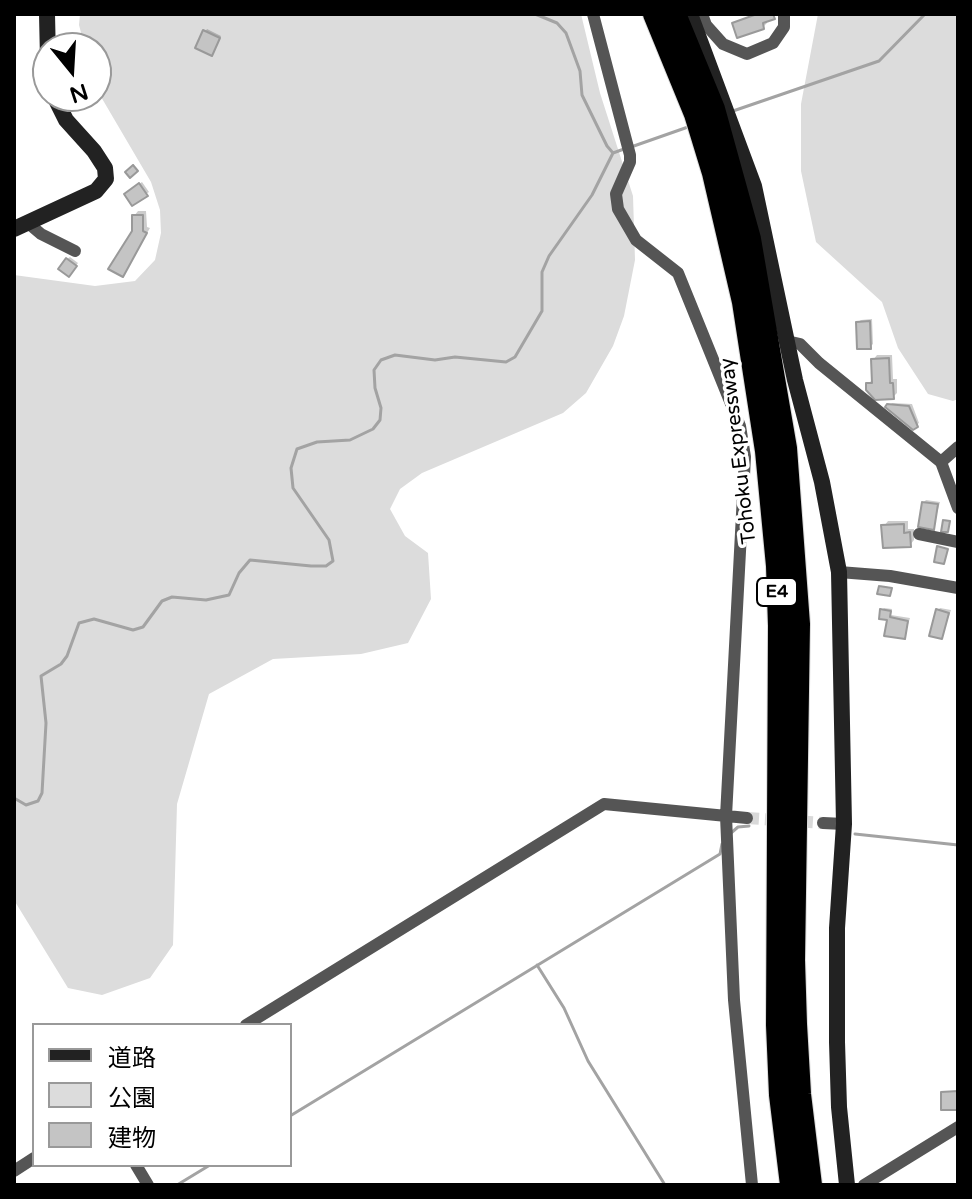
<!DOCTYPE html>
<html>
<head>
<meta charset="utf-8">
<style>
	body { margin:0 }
	#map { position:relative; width:972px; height:1199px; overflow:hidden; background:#fff; font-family:"Varela Round","Noto Sans JP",sans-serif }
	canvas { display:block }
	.frame { position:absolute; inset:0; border:16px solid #000; pointer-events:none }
	.legend { position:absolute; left:32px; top:1023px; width:260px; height:144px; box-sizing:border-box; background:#fff; border:2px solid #999; margin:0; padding:10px 14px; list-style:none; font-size:24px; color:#000 }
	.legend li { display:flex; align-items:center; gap:16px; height:40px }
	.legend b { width:40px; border:2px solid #999 }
	.north { position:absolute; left:32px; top:32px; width:80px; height:80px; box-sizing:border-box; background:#fff; border:2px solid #999; border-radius:50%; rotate:162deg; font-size:22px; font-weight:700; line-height:32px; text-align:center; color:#000 }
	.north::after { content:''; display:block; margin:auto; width:28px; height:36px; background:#000; clip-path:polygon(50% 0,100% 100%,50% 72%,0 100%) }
</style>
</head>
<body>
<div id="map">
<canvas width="972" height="1199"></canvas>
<div class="frame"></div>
<ul class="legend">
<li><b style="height:10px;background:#222"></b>道路</li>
<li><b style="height:22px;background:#dcdcdc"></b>公園</li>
<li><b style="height:22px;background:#c4c4c4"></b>建物</li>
</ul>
<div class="north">N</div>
</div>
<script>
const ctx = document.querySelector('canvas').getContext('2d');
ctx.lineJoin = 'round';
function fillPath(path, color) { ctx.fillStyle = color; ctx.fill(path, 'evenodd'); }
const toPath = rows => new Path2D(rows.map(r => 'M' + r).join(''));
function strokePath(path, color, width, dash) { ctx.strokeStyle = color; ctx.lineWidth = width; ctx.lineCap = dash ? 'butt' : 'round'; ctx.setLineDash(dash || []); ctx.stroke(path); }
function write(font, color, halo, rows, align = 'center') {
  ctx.font = font + ' "Varela Round",sans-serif'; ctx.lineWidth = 7; ctx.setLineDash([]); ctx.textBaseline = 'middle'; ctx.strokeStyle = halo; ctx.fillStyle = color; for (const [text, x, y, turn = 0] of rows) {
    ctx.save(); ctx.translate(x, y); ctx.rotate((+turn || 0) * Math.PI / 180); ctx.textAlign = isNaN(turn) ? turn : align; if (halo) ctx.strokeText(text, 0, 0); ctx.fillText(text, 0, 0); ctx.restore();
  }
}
fillPath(toPath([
	[80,14,581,14,600,93,633,196,635,260,624,316,613,346,586,393,563,413,422,473,400,489,390,509,405,536,428,553,431,599,408,643,361,654,273,659,209,694,177,804,173,945,150,978,102,995,68,988,14,900,14,275,95,286,135,281,155,260,161,233,160,210,151,182,97,90,96,48,85,48,79,25],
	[818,14,958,14,958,399,953,401,928,394,898,348,882,302,816,242,801,171,801,104]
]), '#dcdcdc');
fillPath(toPath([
	[753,14,776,14,767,19,767,23,763,27,734,24],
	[207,29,221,36,214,51,205,32],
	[142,182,149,192,146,194,129,191],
	[138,211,146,211,147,227,150,228,123,275,134,232,134,216],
	[70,257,78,263,71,272,67,259],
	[872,319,873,344,870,347,858,322,861,320],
	[877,355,892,355,893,379,897,379,897,393,893,397,868,384,873,379,873,360],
	[892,403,912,404,919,423,916,425,888,407],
	[926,500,940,502,933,528,923,503],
	[888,521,908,521,908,529,914,529,914,540,910,545,884,526],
	[884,608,892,609,891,615,910,618,904,637,882,610],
	[940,608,951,610,942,637,938,610]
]), '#0003');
strokePath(toPath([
	[535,14,557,23,566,33,580,71,582,95,607,146,613,153],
	[733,111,879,61,925,14],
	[631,147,688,127],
	[14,798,26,805,38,801,42,793,46,723,41,676,61,664,67,656,79,623,94,619,133,630,143,627,162,601,172,597,206,600,229,595,239,573,250,560,311,566,326,566,333,561,329,540,293,488,291,468,297,449,317,442,350,440,373,429,380,420,381,408,375,388,374,370,381,360,395,355,435,360,455,357,506,362,515,357,542,311,542,272,549,256,592,195,613,153,624,149],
	[731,833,738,827,749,826],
	[855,834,958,845],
	[537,965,564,1008,588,1061,665,1185],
	[290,1116,720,854,722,844],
	[177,1185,210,1165]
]), '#a3a3a3', 3);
const building = toPath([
	[757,14,773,14,775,19,763,23,764,29,737,38,732,23,757,14],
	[203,30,220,38,212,56,195,48,203,30],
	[133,165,138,171,130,178,125,172,133,165],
	[139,183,148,196,132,206,124,194,139,183],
	[132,215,143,215,143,231,147,233,123,277,108,269,132,231,132,215],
	[66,258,77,266,69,277,58,269,66,258],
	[870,321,871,349,857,349,856,322,870,321],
	[889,358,890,383,893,383,894,399,875,400,866,390,866,383,872,383,871,359,889,358],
	[887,404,909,406,918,427,913,430,885,407,887,404],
	[922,502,938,504,934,530,918,527,922,502],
	[943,520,950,521,948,532,941,532,943,520],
	[904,524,904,533,910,532,911,547,883,548,881,525,904,524],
	[937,546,948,549,944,564,934,562,937,546],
	[879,586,892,588,890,596,877,594,879,586],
	[880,609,891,611,890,617,908,621,905,639,884,636,887,620,879,619,880,609],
	[936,609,949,613,942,639,929,636,936,609],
	[958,1091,958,1110,941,1110,941,1092,958,1091]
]);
fillPath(building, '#c4c4c4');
strokePath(building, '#999', 2);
strokePath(toPath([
	[747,818,823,823]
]), '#d9d9d9', 12, [12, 6]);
const highway = toPath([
	[654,14,695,114,713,173,743,302,766,451,777,566,779,626,777,1025,780,1095,791,1185],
	[675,14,714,109,750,239,786,448,799,624,794,960,796,1024,800,1094,811,1185]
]);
strokePath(highway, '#dbdbdb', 24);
strokePath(toPath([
	[593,14,630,155,630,162,616,194,618,209,636,240,678,273,740,426,745,457,726,816,734,1000,752,1185],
	[702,14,706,25,723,44,747,54,773,43,784,27,784,14],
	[28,223,41,234,75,251],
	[787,341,800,344,819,363,941,462,958,508],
	[941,462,958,447],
	[919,534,958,542],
	[839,572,890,576,958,588],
	[823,823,844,824],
	[246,1025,604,804,747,818],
	[136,1165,148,1185],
	[14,1171,34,1158],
	[864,1185,958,1127]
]), '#555', 12);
strokePath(toPath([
	[47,14,48,59],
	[690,14,754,186,795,380,822,482,839,572,844,824,837,928,837,1042,839,1107,847,1185],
	[14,229,96,191,106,179,105,168,94,151,66,120,54,96]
]), '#222', 16);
strokePath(highway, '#000', 22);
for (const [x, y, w] of [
	[777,592,40]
]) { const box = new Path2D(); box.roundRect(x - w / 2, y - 14, w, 28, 6); ctx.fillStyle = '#fff'; ctx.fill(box); strokePath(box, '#000', 2); }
write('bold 18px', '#000', null, [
	["E4",777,592]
]);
write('20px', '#000', '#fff', [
	["Tohoku Expressway",739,451,-97]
]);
</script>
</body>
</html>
